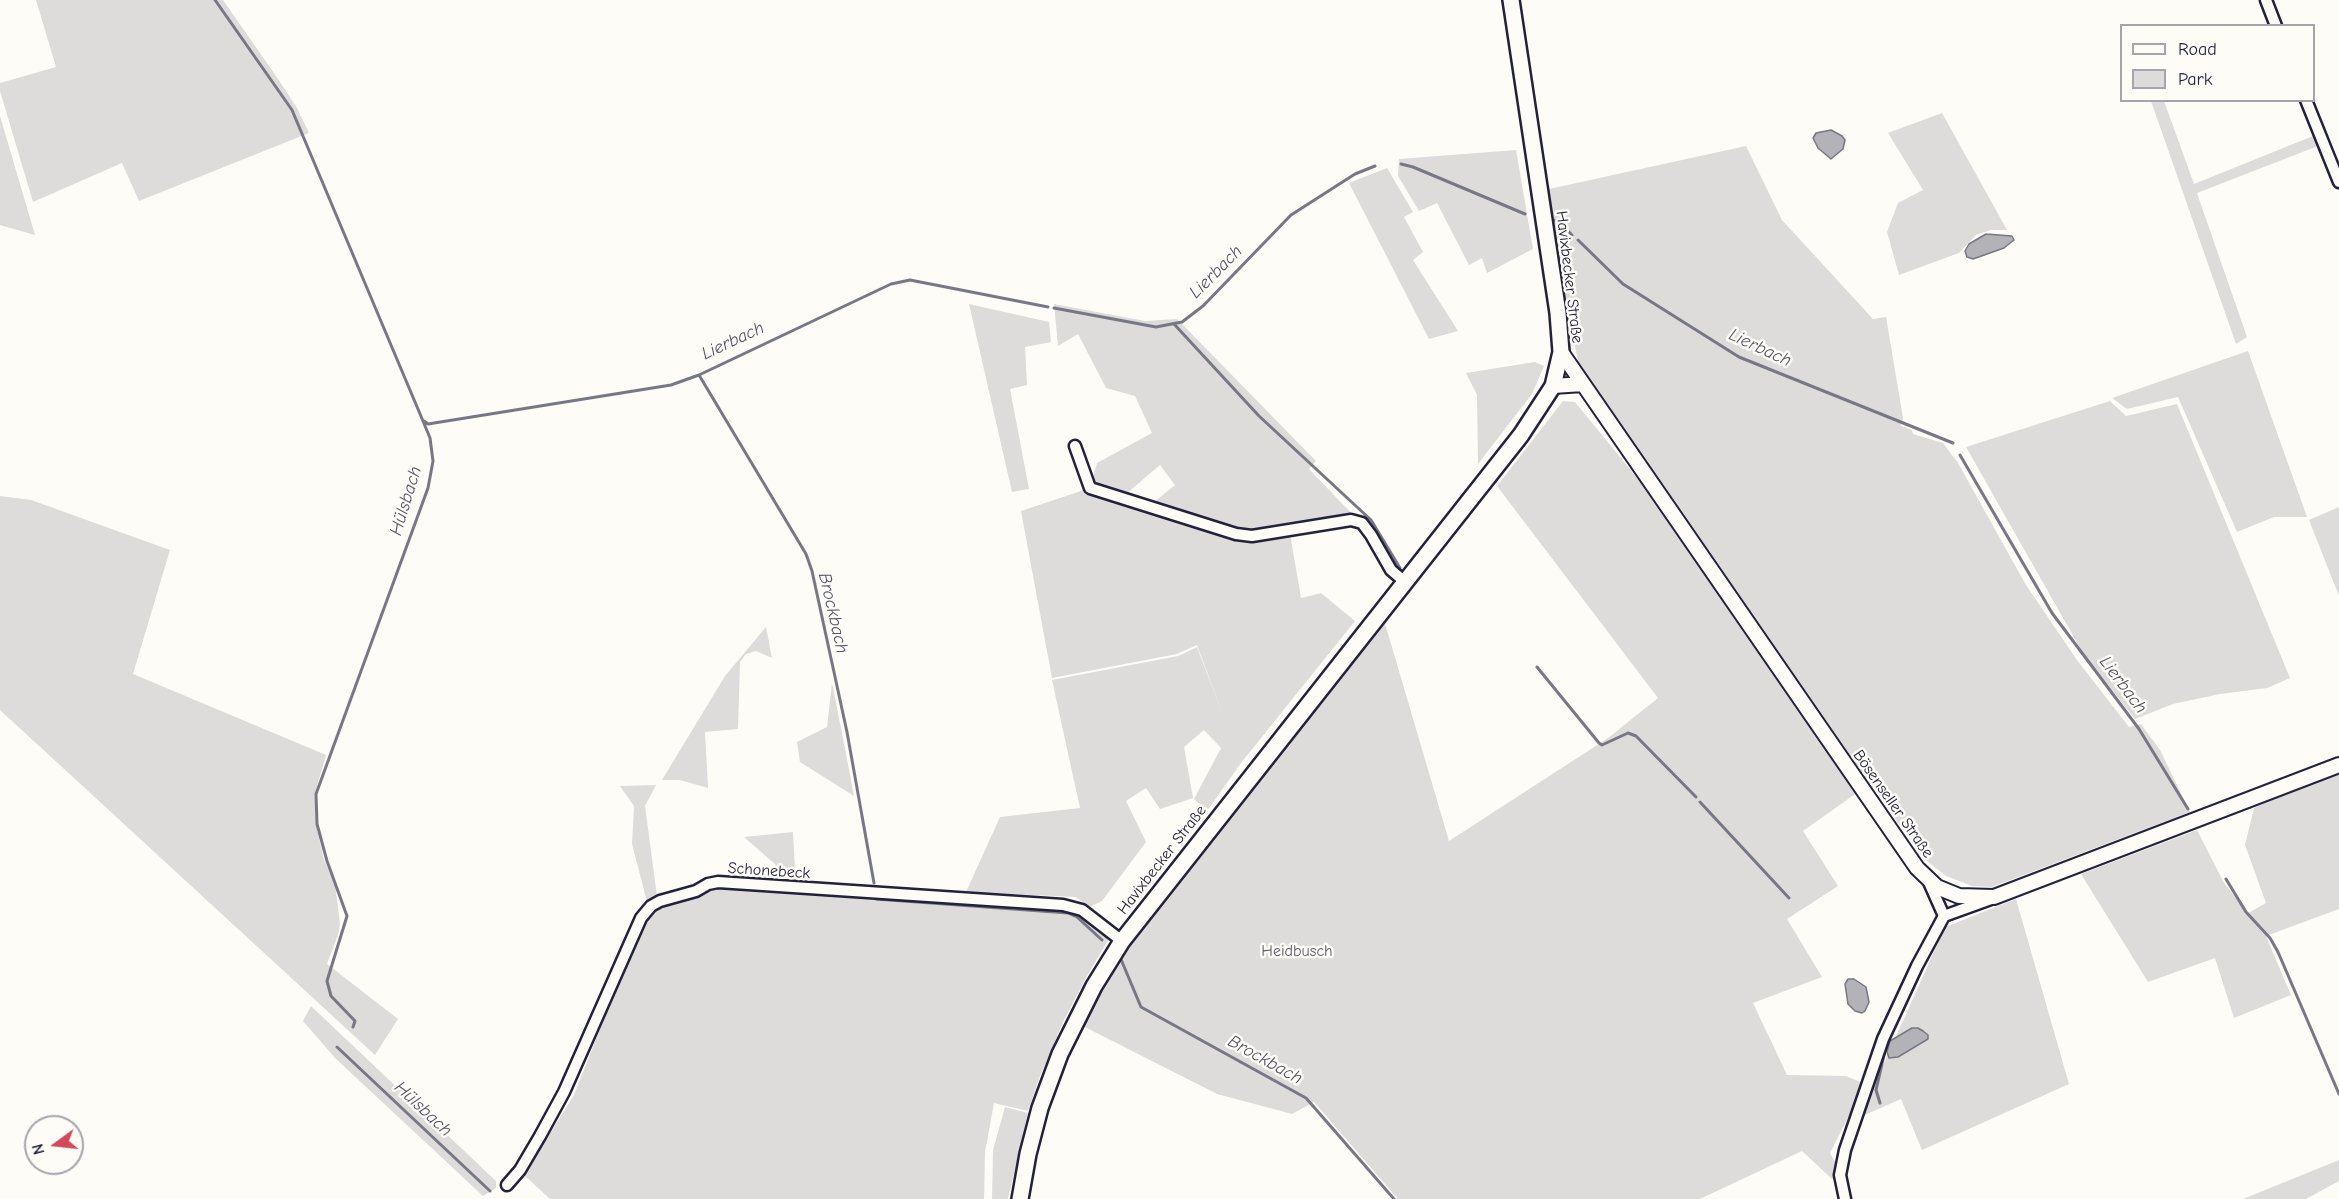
<!DOCTYPE html>
<html>
<head>
<meta charset="utf-8">
<style>
	body { margin:0 }
	#map { position:relative; width:2339px; height:1199px; overflow:hidden; background:#fdfcf7; font-family:"Comic Neue",sans-serif }
	canvas { display:block }
	.legend { position:absolute; left:2120px; top:24px; width:195px; height:78px; box-sizing:border-box; background:#fdfcf7; border:2px solid #a5a5ac; margin:0; padding:8px 10px; list-style:none; font-size:18px; color:#22223b }
	.legend li { display:flex; align-items:center; gap:12px; height:30px }
	.legend b { width:30px; border:2px solid #a5a5ac }
	.north { position:absolute; left:24px; top:1115px; width:60px; height:60px; box-sizing:border-box; background:#fdfcf7; border:2px solid #a5a5ac; border-radius:50%; rotate:255deg; font-size:16px; font-weight:700; line-height:24px; text-align:center; color:#22223b }
	.north::after { content:''; display:block; margin:auto; width:21px; height:27px; background:#d1495b; clip-path:polygon(50% 0,100% 100%,50% 72%,0 100%) }
</style>
</head>
<body>
<div id="map">
<canvas width="2339" height="1199"></canvas>
<ul class="legend">
<li><b style="height:8px;background:#fdfcf7"></b>Road</li>
<li><b style="height:16px;background:#dddcdb"></b>Park</li>
</ul>
<div class="north">N</div>
</div>
<script>
const ctx = document.querySelector('canvas').getContext('2d');
ctx.lineJoin = 'round';
function fillPath(path, color) { ctx.fillStyle = color; ctx.fill(path, 'evenodd'); }
const toPath = rows => new Path2D(rows.map(r => 'M' + r).join(''));
function strokePath(path, color, width, dash) { ctx.strokeStyle = color; ctx.lineWidth = width; ctx.lineCap = dash ? 'butt' : 'round'; ctx.setLineDash(dash || []); ctx.stroke(path); }
function write(font, color, halo, rows, align = 'center') {
  ctx.font = font + ' "Comic Neue",sans-serif'; ctx.lineWidth = 5; ctx.setLineDash([]); ctx.textBaseline = 'middle'; ctx.strokeStyle = halo; ctx.fillStyle = color; for (const [text, x, y, turn = 0] of rows) {
    ctx.save(); ctx.translate(x, y); ctx.rotate((+turn || 0) * Math.PI / 180); ctx.textAlign = isNaN(turn) ? turn : align; if (halo) ctx.strokeText(text, 0, 0); ctx.fillText(text, 0, 0); ctx.restore();
  }
}
fillPath(toPath([
	[36,0,223,0,276,76,297,108,309,133,139,201,122,163,33,202,0,91,0,83,56,67],
	[2151,101,2164,101,2194,184,2313,136,2318,146,2197,193,2247,337,2236,344],
	[1942,113,2007,230,1991,230,1976,235,1959,253,1899,275,1887,232,1898,203,1923,190,1888,133],
	[0,116,35,235,0,225],
	[1746,146,1782,220,1873,319,1886,317,1903,418,1901,426,1912,430,1913,434,1943,443,1958,463,2026,585,2077,660,2129,727,2141,724,2160,750,2190,812,1992,887,1972,886,1946,876,1923,858,1647,470,1580,372,1547,197,1549,189],
	[1516,150,1533,249,1487,273,1482,258,1469,265,1437,203,1419,211,1398,176,1399,159],
	[1387,168,1413,212,1404,217,1423,252,1413,260,1458,331,1429,339,1349,183],
	[969,304,1049,322,1051,342,1025,347,1027,385,1010,389,1029,489,1012,492],
	[1054,304,1145,321,1177,319,1316,461,1309,469,1357,519,1350,517,1253,530,1237,530,1153,503,1175,485,1160,465,1126,494,1091,485,1097,463,1152,433,1135,396,1106,388,1078,334,1058,346],
	[2248,351,2307,517,2274,517,2237,532,2178,397,2127,409,2112,398],
	[1535,362,1544,366,1532,394,1478,464,1477,395,1466,373],
	[1563,401,1575,402,1655,500,1816,729,1858,792,1803,831,1838,886,1787,919,1822,977,1753,1003,1787,1075,1846,1076,1865,1084,1830,1153,1838,1167,1838,1178,1832,1179,1802,1151,1700,1199,1398,1199,1314,1102,1292,1114,1217,1094,1079,1024,1125,943,1384,620,1449,841,1608,738,1658,698,1497,486],
	[2110,401,2126,416,2177,404,2290,678,2267,688,2220,694,2173,704,2135,719,2084,655,1966,447],
	[1090,488,1235,540,1252,540,1290,534,1301,598,1321,593,1355,621,1241,763,1207,811,1194,799,1221,748,1204,730,1184,747,1193,798,1160,809,1146,788,1126,801,1146,842,1102,901,1090,907,1075,897,966,892,1000,817,1080,808,1052,680,1178,656,1197,647,1223,715,1197,645,1177,654,1052,678,1021,511],
	[0,496,31,500,170,550,133,674,326,755,315,793,316,825,324,860,335,885,340,923,338,935,327,964,398,1019,375,1055,0,710],
	[2339,507,2339,596,2309,520],
	[766,627,772,658,756,651,746,654,740,662,738,729,705,732,708,788,680,780,662,780,725,676],
	[832,683,842,733,854,796,800,762,797,742,827,727],
	[2339,771,2339,909,2266,936,2291,995,2234,1018,2215,958,2148,982,2081,874,2197,830,2224,883,2248,913,2266,903,2245,845,2254,808],
	[656,785,645,806,657,896,647,902,632,844,634,806,620,786],
	[793,832,795,869,802,881,793,880,744,837],
	[711,887,1069,909,1080,912,1110,937,1087,976,1064,1020,1040,1076,1028,1111,994,1103,985,1152,984,1199,550,1199,524,1175,574,1095,643,920,653,908],
	[2016,899,2069,1084,1922,1150,1901,1099,1860,1117,1945,927],
	[311,1006,496,1181,496,1188,483,1196,335,1058,303,1021],
	[1005,1107,1028,1113,1008,1199,992,1199,993,1150],
	[2339,1160,2339,1181,2306,1199,2243,1199]
]), '#dddcdb');
const water = toPath([
	[1831,130,1842,136,1845,140,1843,149,1831,159,1818,148,1813,138,1816,133,1831,130],
	[1986,234,2012,236,2014,240,2004,248,1973,259,1967,257,1965,251,1969,244,1986,234],
	[1848,979,1854,979,1866,987,1869,1002,1865,1011,1862,1013,1855,1011,1848,1004,1845,984,1848,979],
	[1912,1028,1918,1028,1923,1031,1928,1035,1928,1039,1898,1057,1889,1058,1887,1052,1890,1041,1912,1028]
]);
fillPath(water, '#b2b2b7');
strokePath(water, '#787885', 1.5);
strokePath(toPath([
	[215,0,292,110,423,421,430,438,433,461,428,488,316,794,317,824,327,861,347,916,327,981,331,996,355,1021,353,1027],
	[1401,164,1413,167,1525,214],
	[1554,220,1560,223,1572,235],
	[1578,240,1623,284,1739,357,1953,443],
	[1054,308,1156,327,1182,322,1203,306,1291,215,1355,174,1375,166],
	[1174,324,1259,416,1371,520,1400,568],
	[699,375,806,554,812,571,847,732,874,883],
	[424,421,428,424,671,385,699,375,891,284,910,280,1048,307],
	[1960,455,2052,613,2139,729,2188,809],
	[1537,667,1599,743,1602,745,1628,733,1636,736,1696,797],
	[1700,802,1789,898],
	[2226,879,2246,912,2270,938,2278,952,2339,1094],
	[876,899,1068,913,1077,917,1102,940],
	[1120,957,1141,1007,1306,1098,1394,1199],
	[337,1047,490,1191],
	[1880,1103,1876,1090,1885,1051]
]), '#787885', 3);
const minor = toPath([
	[2266,0,2276,26],
	[2306,100,2339,182],
	[1075,446,1090,488,1236,534,1252,536,1351,520,1362,523,1371,535,1391,570,1405,582],
	[1928,880,1944,916,1991,899],
	[507,1185,520,1170,540,1136,564,1092,641,918,651,906,660,901,696,891,708,884,718,882,1063,905,1082,910,1122,941],
	[1845,1199,1840,1175,1845,1150,1883,1039,1917,966,1944,916]
]);
const tertiary = toPath([
	[1561,352,1917,868,1937,887,1959,896,1994,897,2339,765],
	[1553,386,1583,384]
]);
const secondary = toPath([
	[1020,1199,1028,1154,1040,1108,1060,1054,1094,986,1122,941,1521,435,1553,386,1561,352,1558,313,1511,0]
]);
strokePath(minor, '#22223b', 15);
strokePath(tertiary, '#22223b', 18);
strokePath(secondary, '#22223b', 20);
strokePath(minor, '#fdfcf7', 10);
strokePath(tertiary, '#fdfcf7', 14);
strokePath(secondary, '#fdfcf7', 15);
write('16px', '#22223b', '#fdfcf7', [
	["Havixbecker Straße",1569,277,83],
	["Bösenseller Straße",1893,804,55],
	["Havixbecker Straße",1162,860,-52],
	["Schonebeck",769,871,4]
]);
write('16px', '#5a5a6b', '#fdfcf7', [
	["Heidbusch",1297,951]
]);
write('italic 18px', '#545466', '#fdfcf7', [
	["Lierbach",1216,272,-45],
	["Lierbach",733,341,-25],
	["Lierbach",1760,348,25],
	["Hülsbach",406,501,-73],
	["Brockbach",833,613,77],
	["Lierbach",2123,685,53],
	["Brockbach",1265,1060,29],
	["Hülsbach",423,1109,43]
]);
</script>
</body>
</html>
